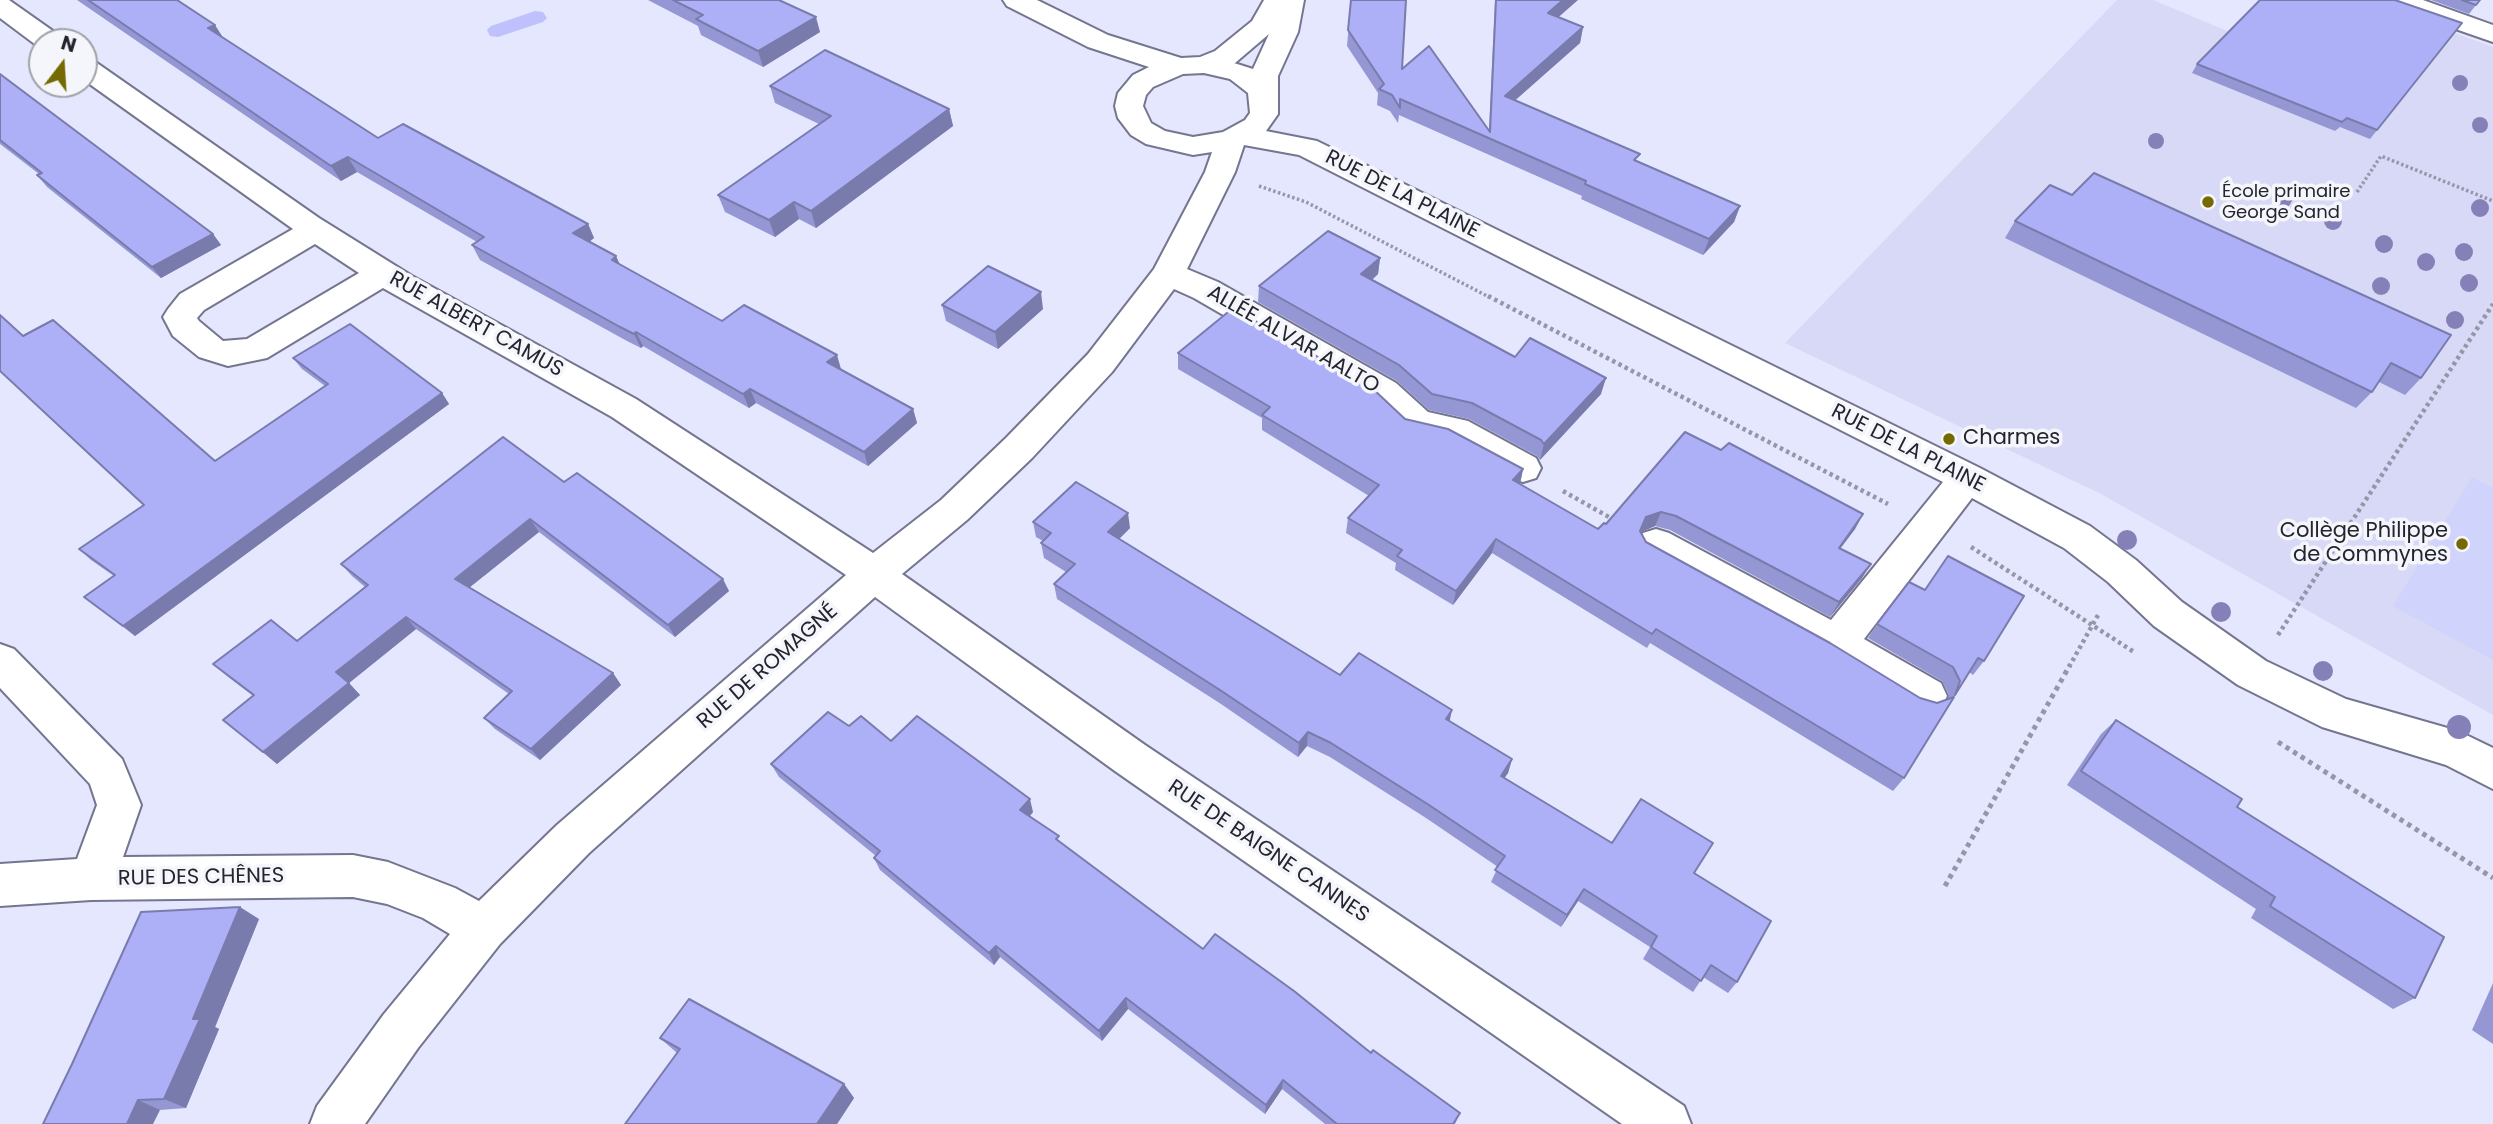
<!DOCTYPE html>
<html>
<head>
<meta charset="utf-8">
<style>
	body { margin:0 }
	#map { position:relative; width:2493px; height:1124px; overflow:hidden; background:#e5e7fe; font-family:Poppins,sans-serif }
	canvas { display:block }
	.north { position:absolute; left:28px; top:28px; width:70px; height:70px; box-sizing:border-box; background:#f5f6fb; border:2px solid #a1a2a9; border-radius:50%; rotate:17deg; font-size:19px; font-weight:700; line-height:28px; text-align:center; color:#24242f }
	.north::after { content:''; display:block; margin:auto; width:24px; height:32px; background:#756a02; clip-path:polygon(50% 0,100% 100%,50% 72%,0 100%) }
</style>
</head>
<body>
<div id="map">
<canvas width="2493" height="1124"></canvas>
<div class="north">N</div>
</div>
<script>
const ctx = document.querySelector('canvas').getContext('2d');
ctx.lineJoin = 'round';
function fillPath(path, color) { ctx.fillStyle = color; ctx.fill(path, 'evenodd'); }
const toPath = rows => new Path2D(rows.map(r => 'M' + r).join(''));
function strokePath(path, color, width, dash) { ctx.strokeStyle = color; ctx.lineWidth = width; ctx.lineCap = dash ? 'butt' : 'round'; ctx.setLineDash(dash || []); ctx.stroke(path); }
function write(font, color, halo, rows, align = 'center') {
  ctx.font = font + ' Poppins,sans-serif'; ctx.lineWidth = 7; ctx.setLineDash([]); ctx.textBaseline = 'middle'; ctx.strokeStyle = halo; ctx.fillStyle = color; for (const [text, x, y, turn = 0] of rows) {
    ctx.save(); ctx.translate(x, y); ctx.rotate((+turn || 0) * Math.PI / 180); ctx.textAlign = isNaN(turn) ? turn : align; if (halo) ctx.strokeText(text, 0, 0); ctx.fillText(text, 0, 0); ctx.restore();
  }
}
fillPath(toPath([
	[2117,0,2153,0,2297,60,2364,0,2493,47,2493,715,2101,494,1785,343]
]), '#d7d9f6');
fillPath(toPath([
	[2472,477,2493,488,2493,660,2393,606]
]), '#d0d3fb');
fillPath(toPath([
	[535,11,543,12,547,18,543,22,498,37,490,36,487,30,491,26]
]), '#bec1fb');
const minor = toPath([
	[0,0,9,0,60,36,64,42,42,42,40,48,0,18,0,0],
	[1003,0,1037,0,1108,35,1181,58,1200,57,1215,51,1252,21,1264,0,1304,0,1298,32,1278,76,1278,114,1266,131,1317,141,1980,468,2090,526,2136,560,2182,602,2266,661,2346,699,2458,731,2493,748,2493,789,2446,765,2322,727,2238,685,2154,626,2108,582,2064,548,1972,498,1864,639,1941,683,1947,696,1941,709,1926,714,1911,709,1823,655,1643,555,1637,544,1643,533,1656,529,1669,533,1831,620,1943,482,1299,155,1244,145,1235,172,1187,269,1218,282,1396,383,1428,412,1468,421,1536,458,1541,468,1536,478,1523,482,1510,478,1446,442,1405,432,1372,401,1194,298,1174,289,1112,372,1032,458,967,520,902,574,1145,745,1684,1106,1691,1124,1622,1124,1115,771,875,597,589,853,500,944,418,1048,365,1124,310,1124,317,1106,384,1014,450,934,423,918,387,904,353,897,91,900,0,906,0,864,77,859,97,805,90,784,0,688,0,644,14,649,122,759,141,805,123,857,353,855,388,862,455,888,479,901,557,825,846,575,612,417,383,288,267,358,228,366,199,357,173,336,163,317,168,309,180,294,293,229,84,80,84,59,94,61,319,218,412,276,636,399,873,553,941,500,1006,438,1088,354,1154,269,1205,172,1212,152,1193,155,1146,144,1131,135,1118,118,1115,106,1118,93,1133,75,1149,67,1088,47,1007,6,1003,0],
	[1269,34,1253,69,1234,63,1235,63,1269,34],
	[1204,73,1230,79,1248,93,1250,113,1245,120,1223,132,1193,137,1165,131,1151,123,1143,106,1146,95,1153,87,1183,74,1204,73],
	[315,244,359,273,247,339,223,341,199,321,197,318,204,310,315,244],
	[2385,0,2423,0,2493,25,2493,42,2389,6,2385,0]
]);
strokePath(minor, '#74758f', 4);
strokePath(toPath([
	[1259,186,1306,202,1491,298],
	[2357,192,2381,156,2493,201]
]), '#9596a8', 3.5, [2.5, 2.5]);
strokePath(toPath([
	[1488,296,1888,504],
	[1563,491,1616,521],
	[1971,547,2134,652],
	[2278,635,2493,304],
	[2069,667,2098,615]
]), '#9596a8', 4.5, [3.5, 3.5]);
strokePath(toPath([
	[2278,742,2493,878],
	[1945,886,2070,665]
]), '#9596a8', 5, [4.5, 4.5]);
fillPath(minor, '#fff');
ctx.fillStyle = '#8581b8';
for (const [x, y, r] of [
	[2460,83,8],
	[2480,125,8],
	[2156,141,8],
	[2283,199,9],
	[2480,208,9],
	[2333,221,9],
	[2384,244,9],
	[2464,252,9],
	[2426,262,9],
	[2469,283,9],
	[2381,286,9],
	[2455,320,9],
	[2127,540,10],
	[2221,612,10],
	[2323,671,10],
	[2459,727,12]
]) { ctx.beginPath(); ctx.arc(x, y, r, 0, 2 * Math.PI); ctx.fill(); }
fillPath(toPath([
	[77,0,177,0,224,39,378,138,588,224,594,238,589,242,621,265,722,321,841,369,913,409,917,423,868,466,756,403,749,408,643,346,641,348,627,341,480,260,472,245,477,242,357,172,341,181],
	[648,0,779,0,820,32,763,67,701,35,698,26],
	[1351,0,1402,69,1489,130,1495,0,1558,17,1583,27,1580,43,1515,100,1638,161,1740,206,1734,222,1703,255,1581,199,1582,196,1399,115,1398,123,1390,111,1377,105,1378,93,1347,46],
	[2431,0,2480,0,2469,14],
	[2462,23,2370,139,2340,127,2335,131,2192,73,2197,64],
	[0,74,213,234,221,245,161,278,47,187,37,175,39,174,0,144],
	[770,86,949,109,953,126,816,228,799,219,775,237,725,212,718,195,819,124,775,103],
	[2072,195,2421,378,2405,395,2379,382,2372,392,2356,408,2005,238,2015,221],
	[1380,258,1378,274,1372,280,1515,357,1601,394,1540,460,1537,456,1469,419,1429,410,1397,381,1258,302,1259,286],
	[942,305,1043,309,998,349,946,321],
	[23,336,215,461,325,386,302,369,293,358,442,393,449,404,135,636,84,597,114,576,91,560,79,549,144,505],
	[1178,353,1405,419,1523,469,1520,484,1598,529,1721,450,1863,514,1855,529,1840,549,1871,564,1862,578,1830,617,1670,530,1655,526,1641,532,1646,542,1920,698,1937,703,1948,699,1949,695,1942,681,1868,638,1877,624,1909,582,1984,661,1973,675,1969,672,1904,778,1893,791,1650,643,1647,648,1492,553,1453,605,1395,570,1396,563,1346,533,1348,518,1369,496,1262,430,1262,418,1178,369],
	[564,482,729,591,675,637,539,532,470,587,613,673,621,685,540,760,495,729,484,718,509,694,416,629,349,683,360,695,277,764,223,720,253,696,227,676,213,664,297,641,365,587,352,576,341,564],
	[1033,522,1130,528,1119,539,1340,675,1450,721,1512,759,1508,773,1504,778,1612,843,1694,873,1737,982,1728,993,1703,977,1693,992,1643,959,1650,947,1578,901,1561,927,1491,882,1498,867,1426,818,1330,757,1307,746,1298,757,1221,704,1057,599,1054,584,1066,572,1044,558,1041,543,1043,541,1036,537],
	[2116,720,2237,807,2415,998,2393,1009,2251,918,2256,909,2067,785,2101,734],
	[849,726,891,741,1033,812,1030,816,1060,842,1203,949,1371,1053,1460,1113,1455,1124,1325,1124,1282,1089,1265,1114,1128,1009,1102,1041,1000,957,994,965,880,870,874,858,876,856,779,777,771,764],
	[259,919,215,1027,219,1029,186,1108,160,1110,43,1124],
	[2493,983,2493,1044,2472,1030],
	[660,1038,844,1084,854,1098,837,1124,625,1124,677,1053]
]), '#9597d4');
fillPath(toPath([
	[1563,0,1578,0,1545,29,1548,13],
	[816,17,820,32,763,67,758,51],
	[215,25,224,39,208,28],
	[1583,27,1580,43,1502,112,1505,96],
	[949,109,953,126,816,228,811,211],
	[348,157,357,172,341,181,331,166],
	[794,202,799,219,775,237,769,220],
	[1740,206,1734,222,1703,255,1709,239],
	[588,224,594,238,581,248,573,233],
	[213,234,221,245,161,278,152,267],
	[616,256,623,271,612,260],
	[1380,258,1378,274,1360,290,1361,274],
	[1041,292,1043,309,998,349,995,332],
	[636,332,643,346,641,348,634,334],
	[837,355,841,369,832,376,827,362],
	[1606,378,1601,394,1540,460,1544,444],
	[750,389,756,403,749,408,743,394],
	[442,393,449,404,135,636,123,626],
	[913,409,917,423,868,466,864,452],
	[1523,469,1520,484,1513,480],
	[1661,512,1655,526,1641,532,1635,545,1646,517],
	[1128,513,1130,528,1110,548,1108,532],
	[1863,514,1855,529,1830,562,1839,548],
	[530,519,539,532,465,591,455,579],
	[1496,539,1492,553,1453,605,1456,591],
	[1871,564,1862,578,1830,617,1839,602],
	[723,579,729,591,675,637,668,625],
	[406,617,416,629,349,683,360,695,277,764,263,752,336,672],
	[613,673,621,685,540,760,531,749],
	[1452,710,1449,724,1446,719],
	[1308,732,1307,746,1298,757,1299,743],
	[1512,759,1508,773,1497,789,1501,776],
	[1030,799,1033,812,1024,823,1020,810],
	[1584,889,1578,901,1561,927,1567,915],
	[240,907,259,919,215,1027,219,1029,186,1108,164,1099,193,1019],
	[996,946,1000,957,994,965,989,953],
	[1126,998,1128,1009,1102,1041,1099,1031],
	[1283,1080,1282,1089,1265,1114,1266,1105],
	[844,1084,854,1098,837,1124,817,1124],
	[138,1100,160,1110,153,1124,127,1124]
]), '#797bad');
const building = toPath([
	[88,0,177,0,215,25,208,28,378,138,403,124,588,224,573,233,616,256,612,260,722,321,744,305,837,355,827,362,913,409,864,452,750,389,743,394,636,332,634,334,620,327,472,245,484,237,348,157,331,166,88,0],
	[673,0,779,0,816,17,758,51,696,19,703,15,673,0],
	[1351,0,1406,0,1402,69,1429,46,1490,132,1496,0,1563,0,1548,13,1583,27,1505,96,1640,154,1634,160,1740,206,1709,239,1585,184,1586,181,1400,99,1400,108,1392,95,1379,89,1384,84,1348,30,1351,0],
	[2260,0,2395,0,2462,23,2377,130,2347,118,2342,122,2197,64,2260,0],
	[2462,0,2480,0,2476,5,2462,0],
	[825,50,949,109,811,211,794,202,769,220,718,195,831,116,770,86,825,50],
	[0,74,213,234,152,267,37,175,42,173,0,140,0,74],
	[2094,173,2451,335,2421,378,2391,363,2372,392,2015,221,2050,185,2072,195,2094,173],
	[1328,231,1380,258,1361,274,1515,357,1530,338,1606,378,1544,444,1541,440,1472,403,1432,394,1399,365,1259,286,1328,231],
	[988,266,1041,292,995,332,942,305,988,266],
	[1233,308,1372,388,1405,419,1448,429,1523,469,1513,480,1598,529,1604,523,1606,524,1685,432,1721,450,1729,443,1863,514,1839,548,1871,564,1839,602,1676,516,1661,512,1646,517,1640,531,1646,542,1830,643,1920,698,1937,703,1954,697,1904,778,1656,629,1652,634,1496,539,1456,591,1397,556,1402,550,1348,518,1379,485,1262,415,1270,407,1178,353,1233,308],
	[0,315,23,336,53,320,215,461,328,384,293,358,350,324,442,393,123,626,84,597,115,575,79,549,144,505,0,371,0,315],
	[503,437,564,482,577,473,723,579,668,625,530,519,455,579,613,673,531,749,484,718,512,691,406,617,336,672,349,683,263,752,223,720,254,695,213,664,271,620,297,641,368,585,341,564,503,437],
	[1076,482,1128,513,1108,532,1340,675,1359,653,1452,710,1446,719,1512,759,1501,776,1612,843,1641,799,1713,843,1694,873,1771,921,1737,982,1711,965,1701,981,1651,947,1657,936,1584,889,1567,915,1495,870,1505,856,1429,805,1331,743,1308,732,1299,743,1220,690,1054,584,1075,564,1041,543,1051,533,1033,522,1076,482],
	[1948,556,2024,596,1984,661,1978,658,1955,695,1960,681,1953,667,1877,624,1909,582,1925,590,1948,556],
	[828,712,849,726,861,716,891,741,917,716,1030,799,1020,810,1059,836,1056,839,1203,949,1215,934,1294,991,1371,1053,1373,1050,1460,1113,1453,1124,1337,1124,1283,1080,1266,1105,1126,998,1099,1031,996,946,989,953,874,858,880,851,771,764,828,712],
	[2116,720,2242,799,2237,807,2444,937,2415,998,2270,906,2275,897,2081,771,2116,720],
	[240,907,193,1019,200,1019,164,1099,138,1100,127,1124,43,1124,72,1064,141,912,240,907],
	[689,999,844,1084,817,1124,625,1124,680,1049,660,1038,689,999]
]);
fillPath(building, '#adb0f7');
strokePath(building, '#797bad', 2);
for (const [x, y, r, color] of [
	[2208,202,7,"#756a02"],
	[1949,439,7,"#756a02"],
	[2462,544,7,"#756a02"]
]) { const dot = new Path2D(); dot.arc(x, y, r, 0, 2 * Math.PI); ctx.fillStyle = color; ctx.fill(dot); strokePath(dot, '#f5f6fb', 2.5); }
write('18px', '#24242f', '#f5f6fb', [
	["École primaire",2222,192],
	["George Sand",2222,213]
], 'left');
write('21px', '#24242f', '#f5f6fb', [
	["RUE DE LA PLAINE",1402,195,27],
	["RUE ALBERT CAMUS",476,325,29],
	["ALLÉE ALVAR AALTO",1293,340,30],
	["RUE DE LA PLAINE",1908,449,27],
	["RUE DE ROMAGNÉ",768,667,-41],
	["RUE DE BAIGNE CANNES",1268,852,34],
	["RUE DES CHÊNES",201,878,-1]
]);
write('21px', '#24242f', '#f5f6fb', [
	["Charmes",1963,439],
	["Collège Philippe",2448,532,"right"],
	["de Commynes",2448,556,"right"]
], 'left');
</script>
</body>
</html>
